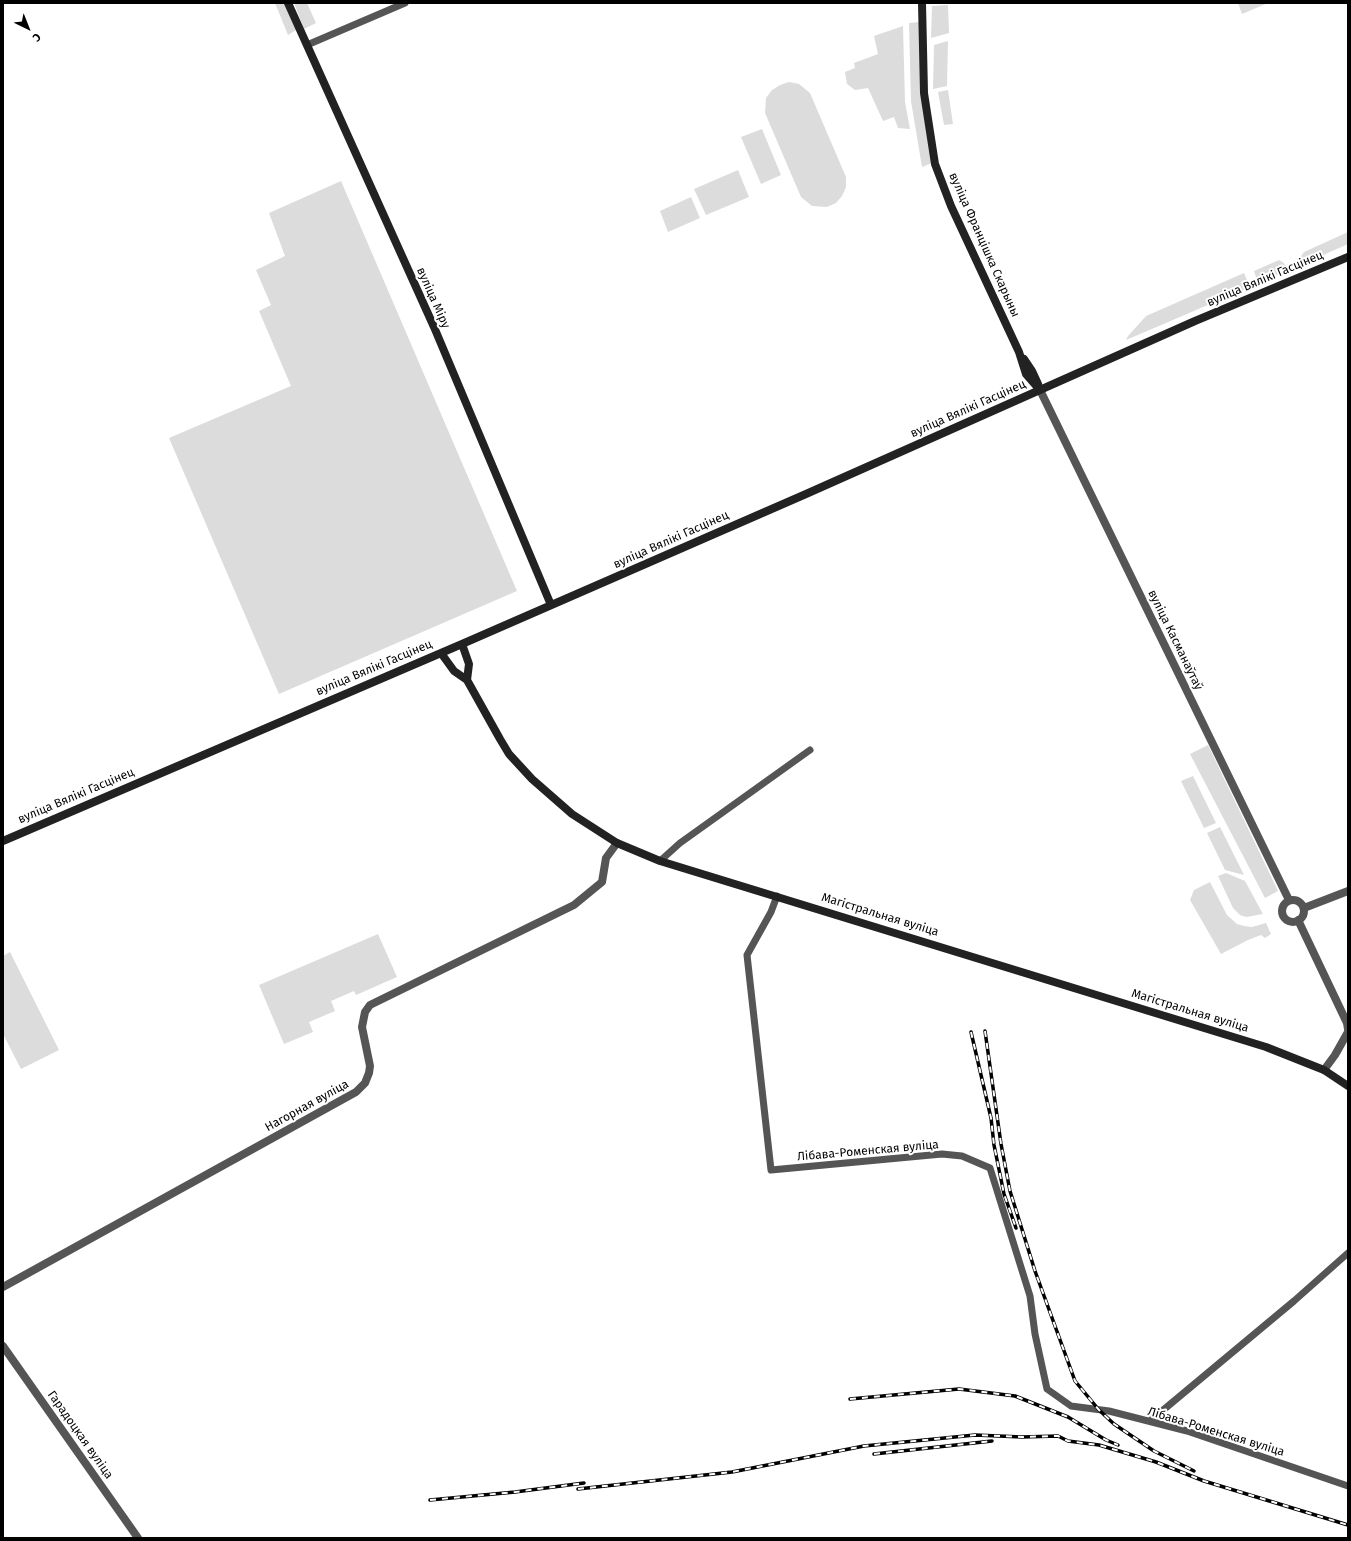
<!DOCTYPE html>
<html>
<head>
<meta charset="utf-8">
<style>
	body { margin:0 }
	#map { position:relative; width:1351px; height:1541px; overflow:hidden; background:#fff; font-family:"Fira Sans",sans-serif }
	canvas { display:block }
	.frame { position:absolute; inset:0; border:4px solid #000; pointer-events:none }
	.north { position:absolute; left:8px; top:8px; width:40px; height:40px; -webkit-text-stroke:3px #fff; paint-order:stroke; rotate:137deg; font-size:11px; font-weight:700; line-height:16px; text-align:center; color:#000 }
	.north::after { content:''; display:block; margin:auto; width:14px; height:18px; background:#000; clip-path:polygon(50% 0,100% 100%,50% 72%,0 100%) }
</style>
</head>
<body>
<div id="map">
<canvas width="1351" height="1541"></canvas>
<div class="frame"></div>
<div class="north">С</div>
</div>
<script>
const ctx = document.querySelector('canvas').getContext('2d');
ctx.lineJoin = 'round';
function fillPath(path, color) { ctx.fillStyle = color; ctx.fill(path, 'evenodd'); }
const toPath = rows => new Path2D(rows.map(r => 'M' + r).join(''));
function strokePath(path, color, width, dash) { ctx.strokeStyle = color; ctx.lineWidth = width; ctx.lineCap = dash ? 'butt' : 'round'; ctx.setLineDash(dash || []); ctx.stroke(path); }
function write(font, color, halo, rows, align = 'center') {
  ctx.font = font + ' "Fira Sans",sans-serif'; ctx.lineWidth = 4; ctx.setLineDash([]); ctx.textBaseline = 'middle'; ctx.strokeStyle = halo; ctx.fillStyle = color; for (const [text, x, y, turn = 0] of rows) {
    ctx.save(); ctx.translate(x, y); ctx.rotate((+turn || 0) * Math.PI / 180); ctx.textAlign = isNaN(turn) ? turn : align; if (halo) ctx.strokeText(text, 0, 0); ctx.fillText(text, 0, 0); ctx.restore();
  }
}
fillPath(toPath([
	[275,3,284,3,296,30,288,35],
	[294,3,307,3,316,23,304,29],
	[1238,3,1268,3,1242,14],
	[948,5,949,33,931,38,932,6],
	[919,22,932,163,922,167,911,101,909,23],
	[903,26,905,102,910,129,898,128,894,117,883,121,868,88,855,90,847,84,845,72,855,68,854,63,878,54,874,36],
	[948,41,947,86,933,89,934,45],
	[789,82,799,84,810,93,846,177,846,187,842,196,836,203,827,207,812,206,801,197,765,113,766,98,772,90,780,85],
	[948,90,953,124,944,125,938,92],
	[762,129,781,175,761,184,741,137],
	[738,170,749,197,706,215,694,189],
	[341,181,517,591,279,694,169,438,291,386,259,311,271,305,256,270,285,256,269,213],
	[691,197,700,218,668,232,660,211],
	[1348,232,1348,244,1303,264,1301,256,1304,252],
	[1279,260,1284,263,1287,271,1258,283,1254,271],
	[1244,273,1250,287,1126,340,1128,336,1146,316],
	[1208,745,1278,891,1265,898,1190,754],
	[1193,776,1216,823,1204,828,1181,781],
	[1220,827,1244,875,1225,870,1207,833],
	[1226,873,1245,881,1263,914,1246,917,1240,915,1233,908,1218,876],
	[1210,882,1227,915,1237,924,1244,926,1252,927,1266,923,1271,934,1265,938,1261,935,1248,940,1221,954,1190,900,1194,890],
	[378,934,397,977,356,995,354,991,331,1001,335,1011,309,1022,313,1032,284,1044,259,985],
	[10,952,59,1050,21,1069,3,1034,3,956]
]), '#dcdcdc');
strokePath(toPath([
	[307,45,405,3],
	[660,861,680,843,810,750],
	[777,896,771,912,747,955,771,1170,942,1154,962,1156,990,1168,1030,1296,1035,1334,1047,1389,1071,1406,1109,1411,1187,1431,1348,1486],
	[1150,1421,1294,1301,1348,1253]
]), '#555', 7);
strokePath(toPath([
	[1040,390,1289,900],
	'1282 911a11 11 0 1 1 22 0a11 11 0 1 1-22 0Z',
	[1304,908,1348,891],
	[1298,920,1347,1023,1348,1029],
	[1324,1070,1335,1055,1348,1032],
	[3,1287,356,1092,365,1083,369,1073,370,1066,362,1027,365,1012,370,1005,574,905,602,882,606,858,617,843],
	[3,1346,138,1538]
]), '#555', 8);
strokePath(toPath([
	[288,3,434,327,551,605],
	[922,3,924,93,935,164,951,206,1019,352,1026,374,1040,390],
	[1024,359,1032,371,1038,384],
	[462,644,469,664,467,680],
	[441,653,454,671,467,680,500,739,509,754,532,779,572,814,617,843,660,861,1266,1047,1324,1070,1348,1086],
	[3,841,462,644,806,494,1195,321,1348,257]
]), '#222', 8);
const rail = toPath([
	[985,1031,1001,1144,1010,1191,1035,1271,1075,1381,1099,1410,1114,1424,1154,1451,1194,1471],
	[971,1032,991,1118,994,1145,1004,1194,1016,1228],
	[850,1399,959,1389,1015,1396,1068,1417,1106,1440,1118,1445],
	[874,1454,992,1441],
	[578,1489,732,1472,864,1446,975,1435,1022,1437,1058,1436,1068,1441,1099,1445,1156,1462,1204,1481,1348,1525],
	[430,1500,515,1492,584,1483]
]);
strokePath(rail, '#000', 3.5);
strokePath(rail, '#fff', 2, [6]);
write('12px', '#000', '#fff', [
	["вуліца Францішка Скарыны",984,245,66],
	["вуліца Вялікі Гасцінец",1265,279,-23],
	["вуліца Міру",433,298,66],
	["вуліца Вялікі Гасцінец",968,409,-24],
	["вуліца Вялікі Гасцінец",671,540,-24],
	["вуліца Касманаўтаў",1175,640,64],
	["вуліца Вялікі Гасцінец",374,668,-23],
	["вуліца Вялікі Гасцінец",76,796,-23],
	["Магістральная вуліца",880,915,17],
	["Магістральная вуліца",1190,1011,17],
	["Нагорная вуліца",307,1106,-29],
	["Лібава-Роменская вуліца",868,1151,-5],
	["Лібава-Роменская вуліца",1216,1432,17],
	["Гарадоцкая вуліца",80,1435,55]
]);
</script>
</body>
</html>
